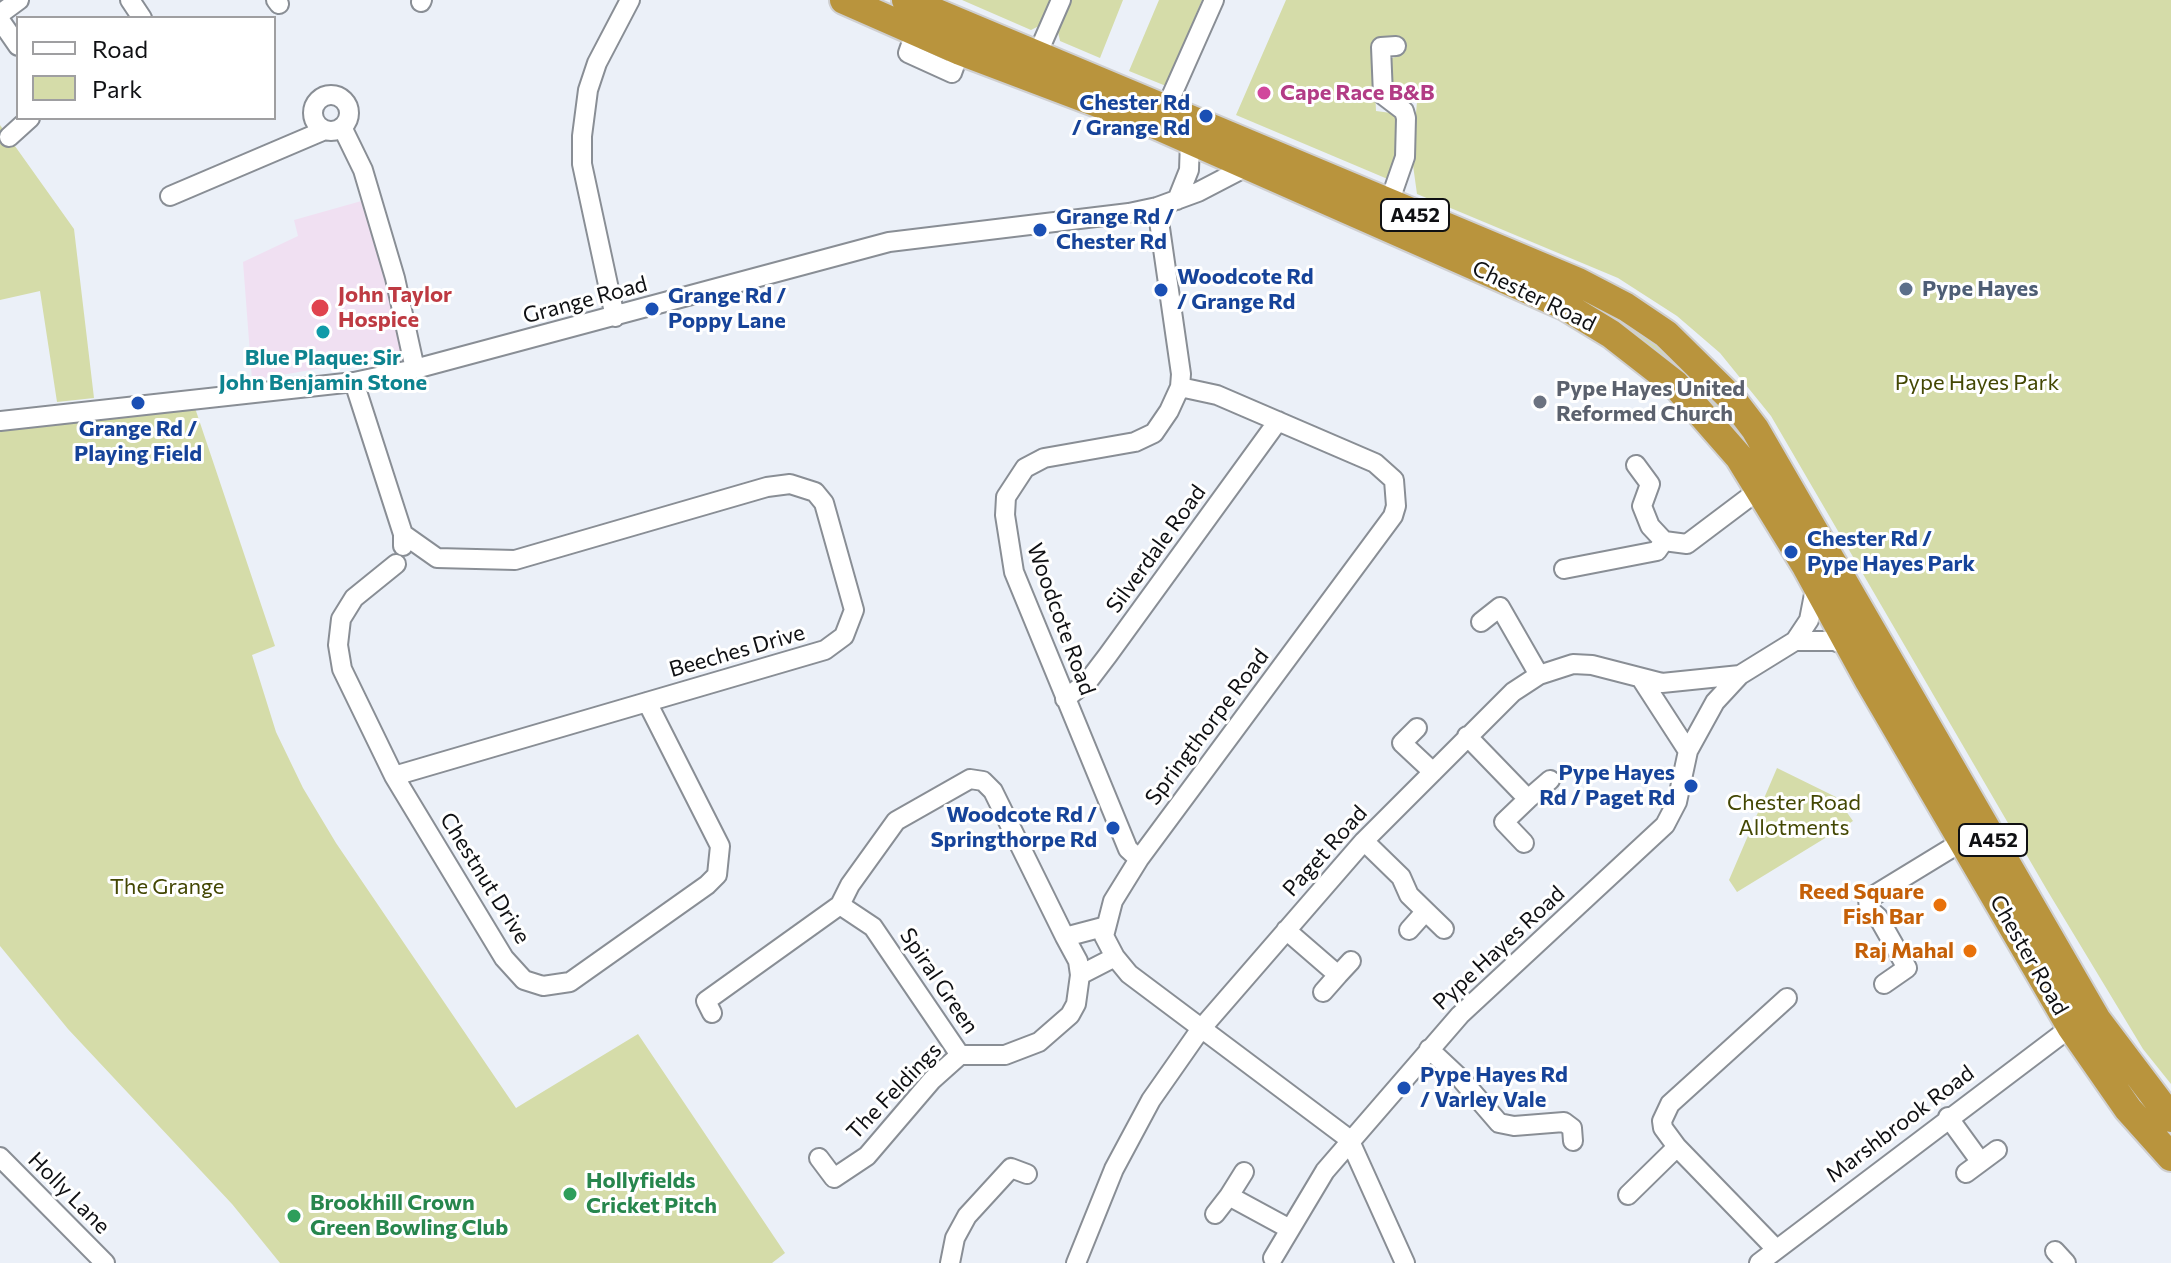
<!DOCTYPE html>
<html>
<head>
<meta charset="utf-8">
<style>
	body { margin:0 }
	#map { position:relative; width:2171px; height:1263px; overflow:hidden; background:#ebf0f8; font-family:Commissioner,sans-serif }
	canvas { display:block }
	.legend { position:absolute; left:16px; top:16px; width:260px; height:104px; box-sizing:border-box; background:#fff; border:2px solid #9f9fa1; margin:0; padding:10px 14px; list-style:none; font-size:24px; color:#0f1013 }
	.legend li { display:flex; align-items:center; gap:16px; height:40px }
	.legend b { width:40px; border:2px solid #9f9fa1 }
</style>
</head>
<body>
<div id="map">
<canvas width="2171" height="1263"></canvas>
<ul class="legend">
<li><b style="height:10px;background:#fff"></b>Road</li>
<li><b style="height:22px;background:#d5dca9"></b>Park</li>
</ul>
</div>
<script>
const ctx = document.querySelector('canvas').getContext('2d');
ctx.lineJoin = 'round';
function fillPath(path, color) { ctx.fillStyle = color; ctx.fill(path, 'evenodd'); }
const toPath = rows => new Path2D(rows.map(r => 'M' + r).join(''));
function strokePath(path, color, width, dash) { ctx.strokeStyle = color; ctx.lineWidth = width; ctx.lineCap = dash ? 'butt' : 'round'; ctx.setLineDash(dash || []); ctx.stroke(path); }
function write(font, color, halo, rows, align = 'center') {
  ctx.font = font + ' Commissioner,sans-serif'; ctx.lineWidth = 6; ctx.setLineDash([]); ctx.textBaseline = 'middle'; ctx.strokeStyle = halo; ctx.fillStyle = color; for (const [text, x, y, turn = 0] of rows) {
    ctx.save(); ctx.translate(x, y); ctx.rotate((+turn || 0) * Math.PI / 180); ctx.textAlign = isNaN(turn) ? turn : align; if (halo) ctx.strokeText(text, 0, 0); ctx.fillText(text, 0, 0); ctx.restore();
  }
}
fillPath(toPath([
	[365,200,405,354,252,380,243,262,298,236,294,220]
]), '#f0e0f2');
fillPath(toPath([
	[962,0,1052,0,1041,25,1031,30],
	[1071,0,1123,0,1100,58,1060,41,1058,32],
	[1159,0,1202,0,1166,86,1129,71],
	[1286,0,2171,0,2171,1084,2143,1049,2047,890,1771,416,1720,353,1677,316,1618,278,1417,194,1412,158,1417,102,1392,95,1389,59,1402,55,1401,37,1373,40,1376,111,1391,113,1398,120,1397,155,1390,180,1236,115],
	[0,125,74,229,94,398,57,402,40,291,0,300],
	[1517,265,1579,290,1663,344,1744,429,1740,446],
	[194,405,275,646,252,655,276,732,303,788,336,843,516,1108,638,1034,785,1253,772,1263,280,1263,232,1204,68,1029,0,946,0,429],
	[1777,768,1836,797,1853,821,1737,892,1729,880]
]), '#d5dca9');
const minor = toPath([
	[130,0,142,18],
	[276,0,279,4],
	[421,2,422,0],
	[0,14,19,0],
	[0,20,18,46],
	[915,33,908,53,952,73,960,51],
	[1037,55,1061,0],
	'313 113a18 18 0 1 1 36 0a18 18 0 1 1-36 0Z',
	[1162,117,1214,0],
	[342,127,363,170,395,278,415,369],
	[9,137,30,118],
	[170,196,325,130],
	[1177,200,1189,170,1190,140],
	[1389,203,1405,157,1406,118,1404,111,1383,95,1381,47,1396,46],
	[615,317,582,164,582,136,588,90,597,63,630,0],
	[354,382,403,534,403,546],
	[1180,387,1217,395,1375,463,1394,480,1396,506,1393,516,1139,859,1113,901,1104,936,1115,957,1129,974,1349,1139,1405,1263],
	[0,421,354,382,415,369,889,242,1129,213,1157,207,1198,192,1248,166],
	[1636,465,1650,484,1642,506,1650,526,1664,541],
	[396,564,354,598,341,619,338,645,342,669,394,776,504,958,524,980,543,986,570,982,707,885,717,875,720,846,647,702],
	[1564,569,1657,551,1664,541,1687,544,1760,489],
	[1481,622,1500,607,1539,675],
	[1795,641,1834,641,1849,646],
	[1642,680,1688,751],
	[1065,699,1089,680,1108,655,1278,421],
	[1417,728,1402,743,1433,772],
	[1467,736,1528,799,1550,780],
	[394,776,825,650,844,636,854,610,824,503,815,492,790,484,767,487,515,560,437,558,403,534],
	[1364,841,1401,877,1409,895,1444,929],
	[1524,843,1504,822,1528,799],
	[1139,859,1128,849,1014,572,1005,515,1006,497,1025,468,1044,458,1135,442,1154,433,1169,411,1180,387,1181,374,1157,207],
	[840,905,873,927,960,1055],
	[1286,930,1338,975,1351,961],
	[1409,930,1425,912],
	[1065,937,1078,961,1080,975],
	[1884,984,1907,968,1878,917,1869,909,1868,899,1963,841],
	[1323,992,1338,975],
	[712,1013,706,1001,840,905,850,885,896,821,970,779,983,781,993,791,1065,937,1103,927],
	[1429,1049,1461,1079,1499,1123,1514,1126,1564,1122,1572,1128,1573,1141],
	[1948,1117,1980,1161],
	[0,1157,105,1263],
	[819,1158,834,1178,867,1156,932,1080,960,1055,1005,1055,1039,1042,1070,1015,1076,1004,1080,975,1115,957],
	[1966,1173,1997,1150],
	[1628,1195,1677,1147],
	[1229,1196,1244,1172],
	[1215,1214,1229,1196,1288,1228],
	[1775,1248,1677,1147,1663,1128,1662,1121,1670,1104,1787,998],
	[2055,1251,2066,1263],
	[1273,1258,1325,1171,1460,1015,1665,825,1677,802,1688,751,1715,702,1740,675,1795,641,1809,620,1816,584],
	[950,1263,955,1238,967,1216,1011,1168,1027,1174],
	[1076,1263,1114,1169,1151,1100,1200,1030,1364,841,1513,692,1539,675,1573,664,1592,665,1662,683,1740,675],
	[1759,1263,2071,1027]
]);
const highway = toPath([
	[844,0,960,51,1158,126,1565,306,1611,334,1675,384,1739,457,1806,566,1869,681,2071,1027,2128,1109,2171,1157],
	[906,0,1578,282,1626,307,1666,334,1732,399,1755,429,2097,1020,2171,1118]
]);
strokePath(minor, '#898e95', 22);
strokePath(highway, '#cfcfd0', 32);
strokePath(minor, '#fff', 18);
strokePath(highway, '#b9943d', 28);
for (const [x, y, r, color] of [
	[1264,93,8,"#d1479c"],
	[1206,116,8,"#1a4fb4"],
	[1040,230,8,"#1a4fb4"],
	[1906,289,8,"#5c6f8a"],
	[1161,290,8,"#1a4fb4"],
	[320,308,10,"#e0444e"],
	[652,309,8,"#1a4fb4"],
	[323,332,8,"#0f9aa8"],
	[1540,402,8,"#6b7280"],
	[138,403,8,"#1a4fb4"],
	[1791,552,8,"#1a4fb4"],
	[1691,786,8,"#1a4fb4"],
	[1113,828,8,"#1a4fb4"],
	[1940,905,8,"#e8710a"],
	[1970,951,8,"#e8710a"],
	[1404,1088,8,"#1a4fb4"],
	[570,1194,8,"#2e9e5b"],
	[294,1216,8,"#2e9e5b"]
]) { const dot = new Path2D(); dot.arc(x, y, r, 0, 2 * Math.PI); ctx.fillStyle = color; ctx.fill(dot); strokePath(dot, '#fff', 3); }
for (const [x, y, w] of [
	[1415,215,68],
	[1993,840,68]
]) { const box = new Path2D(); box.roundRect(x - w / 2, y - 16, w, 32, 6); ctx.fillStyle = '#fff'; ctx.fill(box); strokePath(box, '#0f1013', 2); }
write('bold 20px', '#0f1013', null, [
	["A452",1415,215],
	["A452",1993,840]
]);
write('bold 22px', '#b23c85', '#fff', [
	["Cape Race B&B",1280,93]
], 'left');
write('bold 22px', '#164399', '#fff', [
	["Chester Rd",1190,103,"right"],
	["/ Grange Rd",1190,128,"right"],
	["Grange Rd /",1056,217],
	["Chester Rd",1056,242],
	["Woodcote Rd",1177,277],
	["/ Grange Rd",1177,302],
	["Grange Rd /",668,296],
	["Poppy Lane",668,321],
	["Grange Rd /",138,429,"center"],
	["Playing Field",138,454,"center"],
	["Chester Rd /",1807,539],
	["Pype Hayes Park",1807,564],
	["Pype Hayes",1675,773,"right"],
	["Rd / Paget Rd",1675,798,"right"],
	["Woodcote Rd /",1097,815,"right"],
	["Springthorpe Rd",1097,840,"right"],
	["Pype Hayes Rd",1420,1075],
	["/ Varley Vale",1420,1100]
], 'left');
write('bold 22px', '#4e5e75', '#fff', [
	["Pype Hayes",1922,289]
], 'left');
write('bold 22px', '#be3a42', '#fff', [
	["John Taylor",338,295],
	["Hospice",338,320]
], 'left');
write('22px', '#0f1013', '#fff', [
	["Chester Road",1534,296,26],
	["Grange Road",585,300,-15],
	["Silverdale Road",1156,549,-54],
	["Woodcote Road",1061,619,70],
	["Beeches Drive",737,651,-16],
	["Springthorpe Road",1207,727,-53],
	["Paget Road",1325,851,-48],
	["Chestnut Drive",485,878,58],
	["Pype Hayes Road",1499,948,-43],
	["Chester Road",2029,955,60],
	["Spiral Green",939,981,56],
	["The Feldings",894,1091,-46],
	["Marshbrook Road",1900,1124,-37],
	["Holly Lane",69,1193,45]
]);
write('bold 22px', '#0d838f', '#fff', [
	["Blue Plaque: Sir",323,358],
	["John Benjamin Stone",323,383]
]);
write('22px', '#434703', '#fff', [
	["Pype Hayes Park",1977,383],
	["Chester Road",1794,803],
	["Allotments",1794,828],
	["The Grange",167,887]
]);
write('bold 22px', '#5b616d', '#fff', [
	["Pype Hayes United",1556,389],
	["Reformed Church",1556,414]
], 'left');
write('bold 22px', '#c56008', '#fff', [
	["Reed Square",1924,892],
	["Fish Bar",1924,917],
	["Raj Mahal",1954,951]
], 'right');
write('bold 22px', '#27864d', '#fff', [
	["Hollyfields",586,1181],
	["Cricket Pitch",586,1206],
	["Brookhill Crown",310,1203],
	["Green Bowling Club",310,1228]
], 'left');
</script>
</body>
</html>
